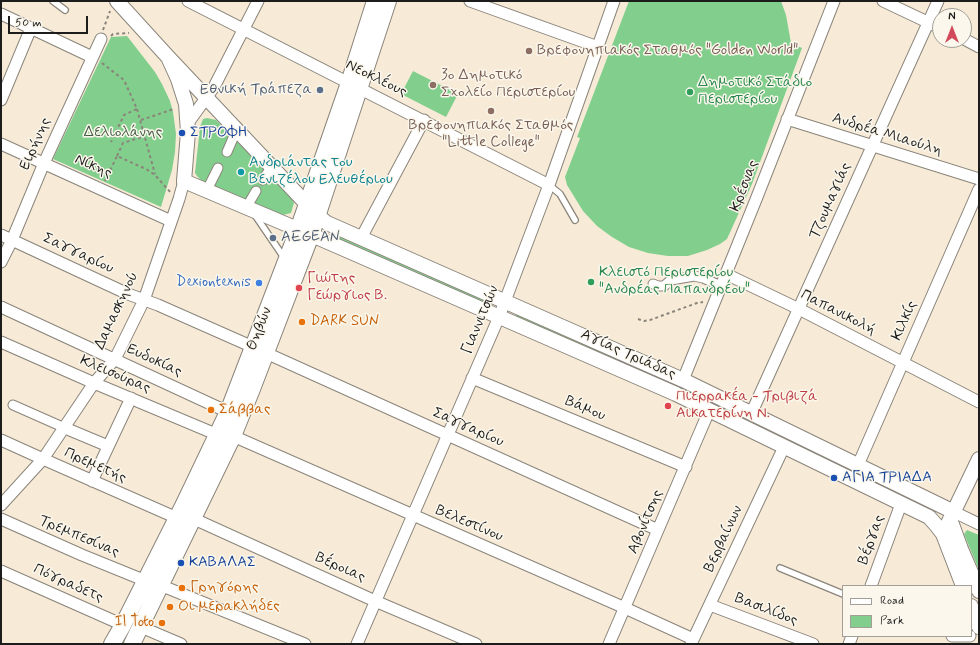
<!DOCTYPE html>
<html>
<head>
<meta charset="utf-8">
<style>
	body { margin:0 }
	#map { position:relative; width:980px; height:645px; overflow:hidden; background:#f7ebd8; font-family:Mynerve,sans-serif }
	canvas { display:block }
	.frame { position:absolute; inset:0; border:2px solid #1c1c1c; pointer-events:none }
	.legend { position:absolute; left:842px; top:585px; width:130px; height:52px; box-sizing:border-box; background:#fbf7ec; border:1px solid #a29f99; margin:0; padding:5px 7px; list-style:none; font-size:12px; color:#1c1c1c }
	.legend li { display:flex; align-items:center; gap:8px; height:20px }
	.legend b { width:20px; border:1px solid #a29f99 }
	.north { position:absolute; left:932px; top:8px; width:40px; height:40px; box-sizing:border-box; background:#fbf7ec; border:1px solid #a29f99; border-radius:50%; rotate:0deg; font-size:11px; font-weight:700; line-height:16px; text-align:center; color:#1c1c1c }
	.north::after { content:''; display:block; margin:auto; width:14px; height:18px; background:#d1495b; clip-path:polygon(50% 0,100% 100%,50% 72%,0 100%) }
	.scale { position:absolute; left:8px; top:16px; width:80px; height:18px; box-sizing:border-box; border:2px solid #1c1c1c; border-top:0; padding-left:5px; font-size:12px; line-height:14px; white-space:nowrap; color:#1c1c1c; -webkit-text-stroke:3px #fbf7ec; paint-order:stroke }
</style>
</head>
<body>
<div id="map">
<canvas width="980" height="645"></canvas>
<div class="frame"></div>
<ul class="legend">
<li><b style="height:5px;background:#fff"></b>Road</li>
<li><b style="height:11px;background:#82cf8d"></b>Park</li>
</ul>
<div class="north">N</div>
<div class="scale">50 m</div>
</div>
<script>
const ctx = document.querySelector('canvas').getContext('2d');
ctx.lineJoin = 'round';
function fillPath(path, color) { ctx.fillStyle = color; ctx.fill(path, 'evenodd'); }
const toPath = rows => new Path2D(rows.map(r => 'M' + r).join(''));
function strokePath(path, color, width, dash) { ctx.strokeStyle = color; ctx.lineWidth = width; ctx.lineCap = dash ? 'butt' : 'round'; ctx.setLineDash(dash || []); ctx.stroke(path); }
function write(font, color, halo, rows, align = 'center') {
  ctx.font = font + ' Mynerve,sans-serif'; ctx.lineWidth = 3; ctx.setLineDash([]); ctx.textBaseline = 'middle'; ctx.strokeStyle = halo; ctx.fillStyle = color; for (const [text, x, y, turn = 0] of rows) {
    ctx.save(); ctx.translate(x, y); ctx.rotate((+turn || 0) * Math.PI / 180); ctx.textAlign = isNaN(turn) ? turn : align; if (halo) ctx.strokeText(text, 0, 0); ctx.fillText(text, 0, 0); ctx.restore();
  }
}
fillPath(toPath([
	[629,1,781,1,786,15,791,43,802,48,752,184,727,239,720,244,707,250,688,256,668,256,648,253,629,247,612,237,597,226,583,211,567,185,565,177,580,138,577,137],
	[127,36,155,72,162,84,170,101,173,112,176,134,175,152,172,170,161,207,53,159,111,37],
	[413,71,458,94,446,117,401,94],
	[207,118,216,120,290,195,294,203,291,213,283,215,202,181,197,176,195,173,200,127,203,119],
	[332,230,490,300,488,306,330,236],
	[518,312,680,383,932,507,930,512,515,317],
	[967,530,979,535,979,570,964,534]
]), '#82cf8d');
const service = toPath([
	[53,1,65,10],
	[549,185,560,194,575,220],
	[255,215,285,259],
	[780,568,843,594]
]);
const pedestrian = toPath([
	[227,152,237,129],
	[263,180,272,166],
	[207,190,218,168],
	[246,208,256,191],
	[653,284,658,286,664,286,671,280,694,276,703,278,721,286],
	[13,405,65,428]
]);
const minor = toPath([
	[188,1,549,185],
	[470,1,598,47],
	[883,1,940,28],
	[1,14,92,57],
	[964,39,979,47],
	[1,100,31,28],
	[787,119,979,179],
	[188,123,214,87,258,1],
	[1,144,171,221],
	[1,235,128,294,158,305,253,347],
	[361,238,424,120],
	[1,262,12,240,44,163,101,39],
	[726,274,799,309,979,402],
	[1,307,228,412],
	[1,342,94,383,218,435],
	[266,353,658,530],
	[472,378,686,467],
	[683,380,757,197,834,1],
	[751,414,938,1],
	[65,428,108,446],
	[233,436,625,608,693,639],
	[1,440,43,459,177,518],
	[858,465,979,189],
	[92,481,131,398],
	[1,505,43,459,94,383,115,359,144,300,179,199,184,181],
	[954,512,979,524],
	[192,518,375,601,476,644],
	[1,519,82,555,146,581],
	[1,571,123,625],
	[160,585,305,644],
	[871,586,901,504],
	[710,605,813,644],
	[141,627,181,644],
	[952,636,970,636],
	[357,644,499,317,549,185,614,1],
	[609,644,709,411],
	[691,644,784,447],
	[849,644,852,636]
]);
const tertiary = toPath([
	[117,1,168,57,318,216,327,223,683,380,954,512],
	[168,57,178,79,186,104,188,132,184,181,321,239,676,394,929,517,937,526,943,534,963,586],
	[950,519,961,549,979,591],
	[943,534,979,459],
	[971,606,979,627]
]);
const secondary = toPath([
	[112,644,123,625,184,504,228,412,298,230,349,83,375,1],
	[132,644,233,436,252,389,311,235,388,1]
]);
strokePath(service, '#8a847a', 8);
strokePath(pedestrian, '#8a847a', 11);
strokePath(minor, '#8a847a', 13);
strokePath(tertiary, '#8a847a', 16);
strokePath(secondary, '#8a847a', 18);
strokePath(toPath([
	[103,30,110,11],
	[111,36,113,34,129,33],
	[102,63,124,80,137,109,124,115,111,142],
	[137,109,155,174],
	[141,120,174,109],
	[117,156,123,143,145,136],
	[105,181,117,156,146,169,155,175,171,193],
	[638,319,644,321,650,320,697,303,703,302]
]), '#8a847a', 2, [3, 3]);
strokePath(service, '#fff', 5.5);
strokePath(pedestrian, '#fff', 9);
strokePath(minor, '#fff', 11);
strokePath(tertiary, '#fff', 14);
strokePath(secondary, '#fff', 16);
for (const [x, y, r, color] of [
	[529,51,4,"#8d6e63"],
	[433,85,4,"#8d6e63"],
	[320,90,4,"#5c6f8a"],
	[690,92,4,"#2e9e5b"],
	[491,111,4,"#8d6e63"],
	[182,133,4,"#1a4fb4"],
	[241,172,4,"#0f9aa8"],
	[273,238,4,"#5c6f8a"],
	[591,282,4,"#2e9e5b"],
	[259,283,4,"#3f7fe0"],
	[299,288,4,"#e0444e"],
	[302,322,4,"#e8710a"],
	[668,406,4,"#e0444e"],
	[211,410,4,"#e8710a"],
	[834,478,4,"#1a4fb4"],
	[181,563,4,"#1a4fb4"],
	[182,588,4,"#e8710a"],
	[170,607,4,"#e8710a"],
	[162,623,4,"#e8710a"]
]) { const dot = new Path2D(); dot.arc(x, y, r, 0, 2 * Math.PI); ctx.fillStyle = color; ctx.fill(dot); strokePath(dot, '#fbf7ec', 1.5); }
write('15px', '#785e54', '#fbf7ec', [
	["Βρεφονηπιακός Σταθμός \"Golden World\"",537,51],
	["3ο Δημοτικό",441,76],
	["Σχολείο Περιστερίου",441,93],
	["Βρεφονηπιακός Σταθμός",491,126,"center"],
	["\"Little College\"",491,143,"center"]
], 'left');
write('15px', '#1c1c1c', '#fbf7ec', [
	["Νεοκλέους",376,79,26],
	["Ανδρέα Μιαούλη",887,135,17],
	["Ειρήνης",36,144,-66],
	["Νίκης",93,167,24],
	["Κρέσνας",745,186,-69],
	["Τζουμαγιάς",831,201,-66],
	["Σαγγαρίου",78,254,25],
	["Δαμασκηνού",117,311,-65],
	["Παπανικολή",838,313,27],
	["Γιαννιτσών",481,320,-67],
	["Κιλκίς",905,321,-66],
	["Θηβών",260,329,-69],
	["Αγίας Τριάδας",628,355,24],
	["Ευδοκίας",154,361,25],
	["Κλεισούρας",115,375,23],
	["Βάμου",585,409,23],
	["Σαγγαρίου",468,428,24],
	["Πρεμετής",95,466,24],
	["Αβονίτσης",646,522,-67],
	["Βελεστίνου",469,524,23],
	["Τρεμπεσίνας",79,537,23],
	["Βερβαίνων",724,539,-65],
	["Βέργας",872,540,-70],
	["Βέροιας",340,568,24],
	["Πόγραδετς",68,584,24],
	["Βασιλίδος",766,610,21]
]);
write('15px', '#27864d', '#fbf7ec', [
	["Δημοτικό Στάδιο",698,83],
	["Περιστερίου",698,100],
	["Κλειστό Περιστερίου",599,273],
	["\"Ανδρέας Παπανδρέου\"",599,290]
], 'left');
write('15px', '#4e5e75', '#fbf7ec', [
	["Εθνική Τράπεζα",312,90],
	["AEGEAN",281,238,"left"]
], 'right');
write('15px', '#405b44', '#fbf7ec', [
	["Δελιολάνης",123,133]
]);
write('15px', '#164399', '#fbf7ec', [
	["ΣΤΡΟΦΗ",190,133],
	["ΑΓΙΑ ΤΡΙΑΔΑ",842,478],
	["ΚΑΒΑΛΑΣ",189,563]
], 'left');
write('15px', '#0d838f', '#fbf7ec', [
	["Ανδριάντας του",249,163],
	["Βενιζέλου Ελευθέριου",249,180]
], 'left');
write('15px', '#be3a42', '#fbf7ec', [
	["Γιώτης",307,279],
	["Γεώργιος Β.",307,296],
	["Πιερρακέα - Τριβιζά",676,397],
	["Αικατερίνη Ν.",676,414]
], 'left');
write('15px', '#366cbe', '#fbf7ec', [
	["Dexiontexnis",251,283]
], 'right');
write('15px', '#c56008', '#fbf7ec', [
	["DARK SUN",310,322],
	["Σάββας",219,410],
	["Γρηγόρης",190,588],
	["Οι μερακλήδες",178,607],
	["Il Toto",154,623,"right"]
], 'left');
</script>
</body>
</html>
